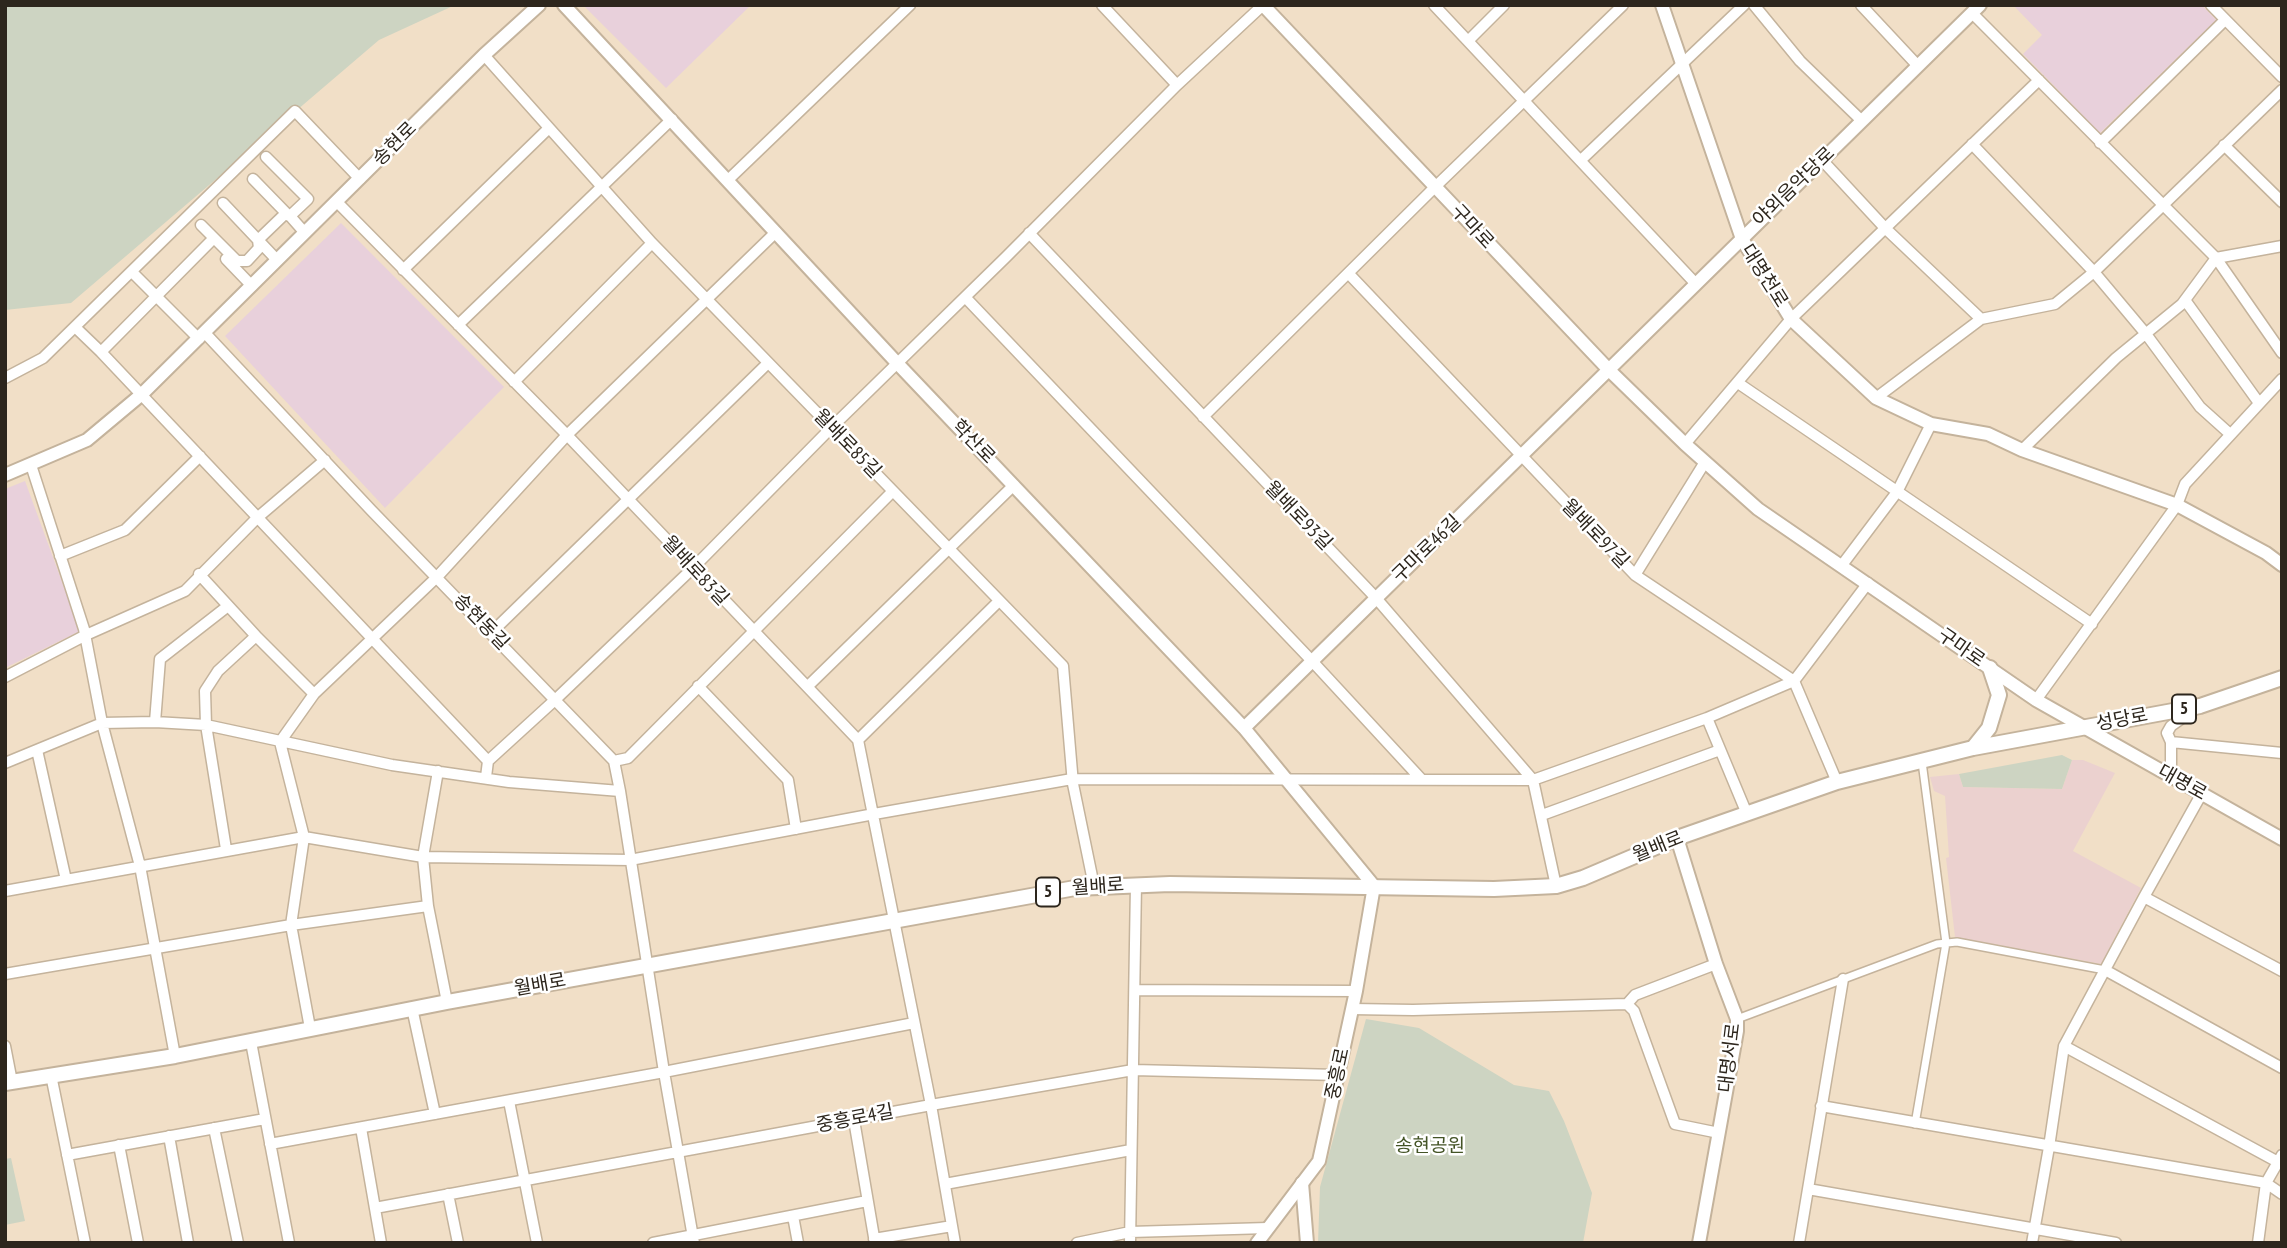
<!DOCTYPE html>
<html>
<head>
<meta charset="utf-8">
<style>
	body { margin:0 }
	#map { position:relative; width:2287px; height:1248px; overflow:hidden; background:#f1dfc7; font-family:"PT Sans Narrow",sans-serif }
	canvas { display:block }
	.frame { position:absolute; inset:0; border:7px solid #2d261d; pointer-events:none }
</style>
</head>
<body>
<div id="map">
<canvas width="2287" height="1248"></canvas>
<div class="frame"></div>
</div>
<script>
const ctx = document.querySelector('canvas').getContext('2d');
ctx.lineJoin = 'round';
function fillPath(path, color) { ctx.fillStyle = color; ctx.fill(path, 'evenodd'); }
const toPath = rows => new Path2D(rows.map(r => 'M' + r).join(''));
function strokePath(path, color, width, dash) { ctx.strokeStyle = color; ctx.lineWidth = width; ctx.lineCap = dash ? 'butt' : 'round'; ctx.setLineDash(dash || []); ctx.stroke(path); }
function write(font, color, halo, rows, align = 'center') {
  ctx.font = font + ' "PT Sans Narrow","Noto Sans KR",sans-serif'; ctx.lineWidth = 5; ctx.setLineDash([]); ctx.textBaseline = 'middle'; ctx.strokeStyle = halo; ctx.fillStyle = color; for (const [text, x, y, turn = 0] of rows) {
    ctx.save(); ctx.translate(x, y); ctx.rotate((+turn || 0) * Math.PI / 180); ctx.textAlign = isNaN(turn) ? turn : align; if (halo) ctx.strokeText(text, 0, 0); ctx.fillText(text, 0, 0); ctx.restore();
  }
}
fillPath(toPath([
	[2072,760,2083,760,2115,773,2073,851,2141,888,2101,964,1955,937,1946,858,1949,857,1945,796,1934,791,1930,777,1959,774,1963,787,2062,789]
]), '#ebd1cf');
fillPath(toPath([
	[583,5,751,5,666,88],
	[2013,5,2202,5,2216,20,2100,133,2023,54,2042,35],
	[341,223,504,387,385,508,225,336],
	[25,481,80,631,5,668,5,489]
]), '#e8d0db');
fillPath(toPath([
	[5,5,455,5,379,40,71,303,5,310],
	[2062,755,2072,760,2062,789,1963,787,1959,774],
	[1366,1019,1419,1028,1514,1085,1549,1091,1564,1121,1592,1193,1583,1243,1318,1243,1320,1187],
	[11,1158,25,1221,5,1225,5,1159]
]), '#cdd4c2');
const pedestrian = toPath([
	[1737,1019,1937,944,1957,942,2105,970],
	[1915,1124,1946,943,1922,762]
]);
const minor = toPath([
	[1102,5,1177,85],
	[1434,5,1696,284],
	[1754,5,1800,61,1862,121],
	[1861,5,1918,66],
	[2211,5,2282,77],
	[1972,13,2216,258,2282,353],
	[1468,41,1504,5],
	[484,55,652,243,1063,666,1073,784,1094,886],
	[2100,143,2225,20],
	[1972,144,2094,272,2146,334,2200,407,2230,434],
	[2224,145,2282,202],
	[266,157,308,199,290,216,305,233],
	[1581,160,1744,5],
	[1822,160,1885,228,1981,319],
	[253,179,289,216],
	[728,180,910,5],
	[336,201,567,435,858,740,931,1105,955,1243],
	[201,225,237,261,247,261,259,248,258,240,223,203],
	[1029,233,1376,598,1533,780,1556,886],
	[226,259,252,286],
	[277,260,258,240,286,213],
	[403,270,549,128],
	[132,272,199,339],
	[1349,274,1635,575,1794,681,1837,782],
	[965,297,1312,661,1422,780],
	[2185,300,2259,403],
	[458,325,672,119],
	[75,327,101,352,210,242],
	[205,333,371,510,614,761,620,791,664,1072,694,1243],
	[101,352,488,761],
	[5,378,43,358,295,111,360,179],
	[514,382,652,243],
	[1738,383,2092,624],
	[1876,398,1981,319,2055,304,2094,272,2282,90],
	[1203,417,1435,187,1623,5],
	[1685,444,1791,319,2039,80],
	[2022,450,2116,358,2182,304,2216,258,2282,246],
	[31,465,84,629,102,723,140,866,175,1056],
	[60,556,125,530,200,456],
	[1842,565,1897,492,1931,424],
	[199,574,256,636,314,694],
	[1635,575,1705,462],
	[491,633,768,363],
	[5,677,86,635,185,591,257,518,325,460],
	[698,686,788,780,796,829],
	[808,686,1014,485],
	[2036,700,2177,505,2185,484,2282,379],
	[1707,718,1747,814],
	[155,722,160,659,228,606],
	[858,740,999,601],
	[2171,742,2282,753],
	[37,750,66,880],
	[614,761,628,758,893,491],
	[5,763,102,723,155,722,206,725,392,765,509,782,620,791],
	[438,771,423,857,428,906,447,1002],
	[2171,775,2171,742,2167,733,2171,726,2195,709],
	[486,777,488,761,556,699,693,568,831,428,1006,257,1177,85,1263,5],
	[1542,815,1720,750],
	[226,849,206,725,205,691,218,671,256,636],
	[5,891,304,837,423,857,630,860,874,814,1072,779,1533,780,1707,718,1794,681,1868,583],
	[2144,897,2282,971],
	[2105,970,2282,1068],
	[5,974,291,925,428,906],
	[1135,990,1356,991],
	[1627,1004,1634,1011,1675,1124,1719,1133],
	[1627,1004,1635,995,1716,964],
	[412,1008,435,1114],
	[1352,1009,1413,1010,1627,1004],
	[310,1028,291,925,304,837,280,742,314,694,437,577,567,435,776,232],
	[251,1042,289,1243],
	[5,1046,12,1082],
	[2064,1046,2278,1162],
	[51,1075,85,1243],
	[509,1101,537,1243],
	[1821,1106,2266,1183,2282,1194],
	[854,1120,875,1243],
	[214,1128,238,1243],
	[361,1128,381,1243],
	[169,1136,188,1243],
	[270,1144,664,1072,914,1023],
	[119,1145,138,1243],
	[67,1155,265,1119],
	[945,1184,1131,1150],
	[1808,1189,2116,1243],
	[448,1194,458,1243],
	[375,1208,931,1105,1133,1070,1338,1075],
	[793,1216,798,1243],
	[874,1239,952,1226],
	[653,1243,867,1201],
	[1077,1243,1130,1232,1268,1228],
	[1130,1243,1136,884],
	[1799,1243,1843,979],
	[2032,1243,2049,1147,2064,1046,2144,897,2202,793],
	[2258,1243,2266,1183,2282,1155]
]);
const tertiary = toPath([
	[1662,5,1742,239,1791,319,1876,398,1931,424,1988,434,2022,450,2177,505,2266,553,2282,565],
	[1257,1243,1319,1161,1356,991,1374,886]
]);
const secondary = toPath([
	[564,5,898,364,1244,728,1374,886],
	[1263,5,1609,370,1685,444,1758,509,2036,700,2282,839],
	[5,475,87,440,142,394,484,55,539,5],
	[1244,728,1980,5],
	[1677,838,1716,964,1737,1019,1737,1031,1699,1243],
	[1302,1183,1307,1243]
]);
const primary = toPath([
	[1973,748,1989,728,1999,695,1990,668],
	[5,1083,175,1056,447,1002,1075,888,1170,884,1494,889,1556,886,1583,878,1677,838,1837,782,1973,748,2200,706,2282,678]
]);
strokePath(pedestrian, '#c4b39c', 10);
strokePath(minor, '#c4b39c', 13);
strokePath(tertiary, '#c4b39c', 16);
strokePath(secondary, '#c4b39c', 16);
strokePath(primary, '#c4b39c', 18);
strokePath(pedestrian, '#fff', 7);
strokePath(minor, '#fff', 10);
strokePath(tertiary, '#fff', 12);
strokePath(secondary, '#fff', 12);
strokePath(primary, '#fff', 14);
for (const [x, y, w] of [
	[2184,709,24],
	[1048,892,24]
]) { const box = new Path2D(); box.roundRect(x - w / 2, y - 14.5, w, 29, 5); ctx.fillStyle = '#fff'; ctx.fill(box); strokePath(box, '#2d261d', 2); }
write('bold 18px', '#2d261d', null, [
	["5",2184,709],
	["5",1048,892]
]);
write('19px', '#2d261d', '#fff', [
	["송현로",395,144,-45],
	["야외음악당로",1794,187,-44],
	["구마로",1472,227,47],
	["대명천로",1764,276,58],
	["학산로",973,442,46],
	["월배로85길",847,444,46],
	["월배로93길",1298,516,46],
	["월배로97길",1595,534,46],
	["구마로46길",1427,549,-44],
	["월배로83길",695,571,47],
	["송현동길",481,622,46],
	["구마로",1961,648,35],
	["성당로",2122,720,-11],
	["대명로",2182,783,29],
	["월배로",1658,847,-22],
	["월배로",1098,887,-4],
	["월배로",540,985,-10],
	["대명서로",1730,1058,-83],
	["중흥로",1338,1074,-78],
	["중흥로4길",855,1119,-11]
]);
write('19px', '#445426', '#fff', [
	["송현공원",1430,1147]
]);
</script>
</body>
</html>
